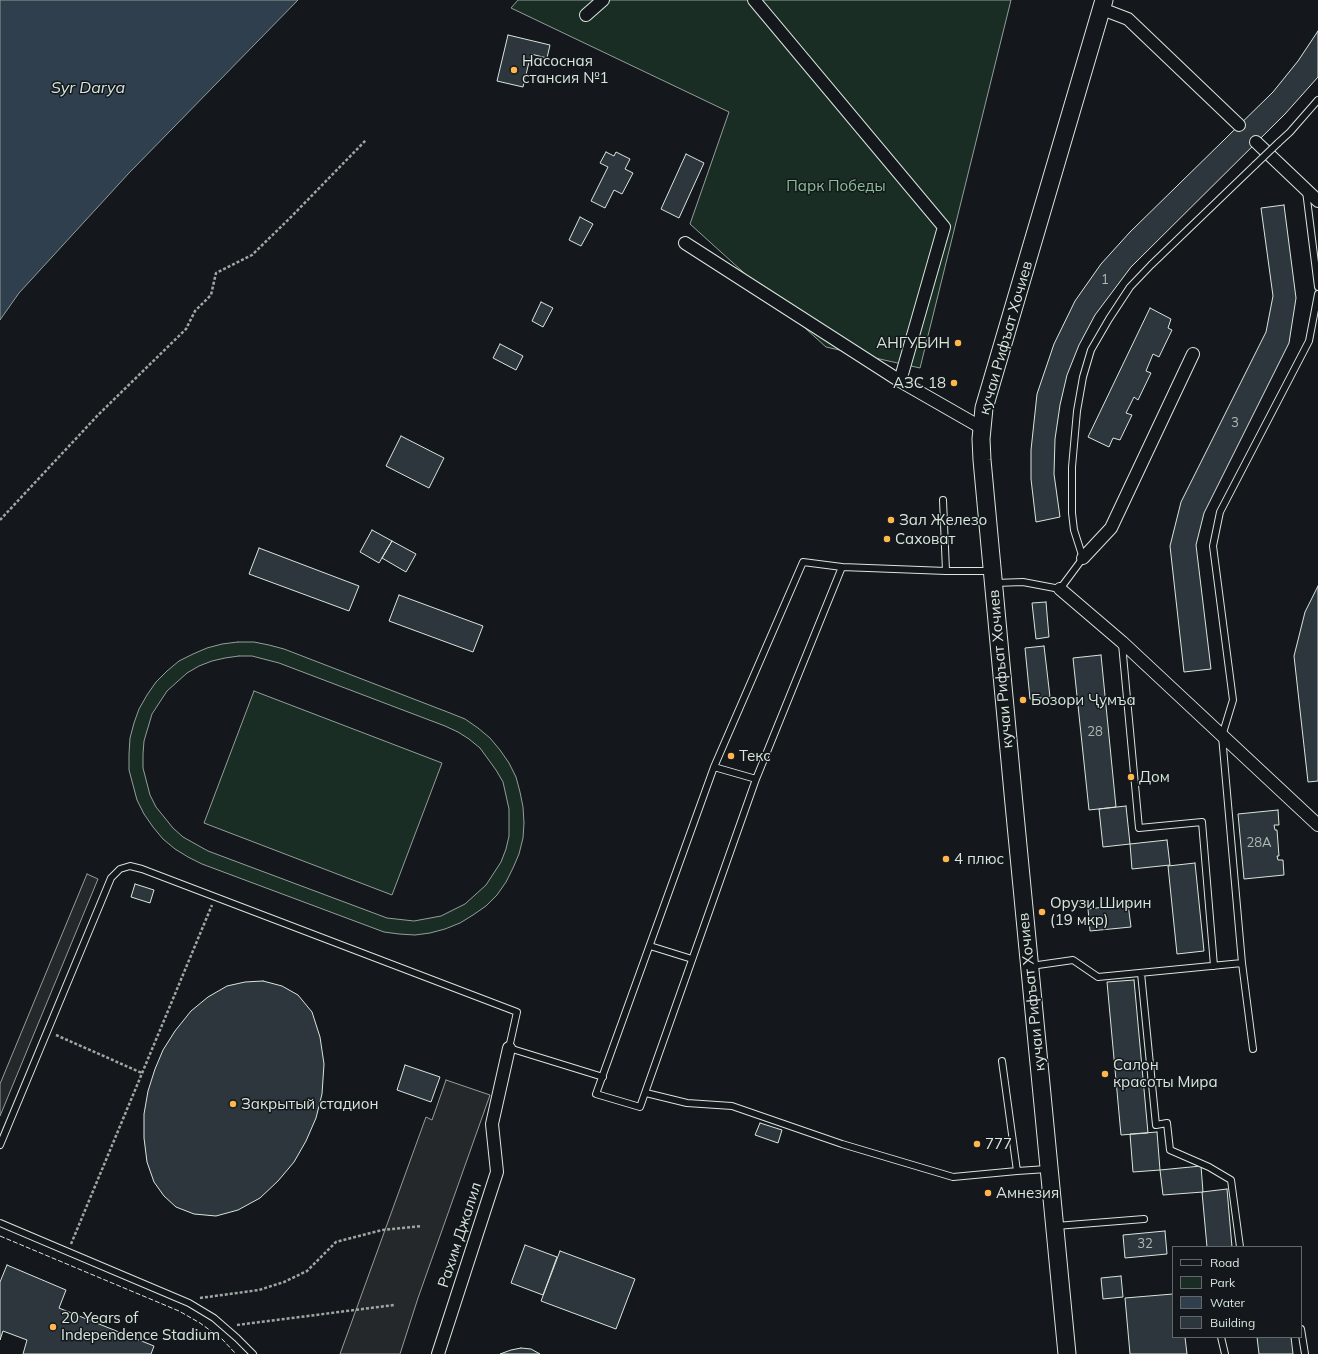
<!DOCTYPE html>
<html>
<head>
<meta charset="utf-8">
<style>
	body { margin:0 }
	#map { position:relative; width:1318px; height:1354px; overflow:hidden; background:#14181c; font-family:Mulish,sans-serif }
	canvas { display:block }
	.legend { position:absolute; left:1172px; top:1246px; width:130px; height:92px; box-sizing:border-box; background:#14181c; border:1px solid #626a69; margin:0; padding:5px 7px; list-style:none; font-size:12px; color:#d8e6dc }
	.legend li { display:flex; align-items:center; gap:8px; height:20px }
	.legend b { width:20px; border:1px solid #626a69 }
</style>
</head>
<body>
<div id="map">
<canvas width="1318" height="1354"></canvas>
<ul class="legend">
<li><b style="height:5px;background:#14181c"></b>Road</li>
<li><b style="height:11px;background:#1a2d24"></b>Park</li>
<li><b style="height:11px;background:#2f3f4d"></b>Water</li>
<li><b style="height:11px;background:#2c363c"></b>Building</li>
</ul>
</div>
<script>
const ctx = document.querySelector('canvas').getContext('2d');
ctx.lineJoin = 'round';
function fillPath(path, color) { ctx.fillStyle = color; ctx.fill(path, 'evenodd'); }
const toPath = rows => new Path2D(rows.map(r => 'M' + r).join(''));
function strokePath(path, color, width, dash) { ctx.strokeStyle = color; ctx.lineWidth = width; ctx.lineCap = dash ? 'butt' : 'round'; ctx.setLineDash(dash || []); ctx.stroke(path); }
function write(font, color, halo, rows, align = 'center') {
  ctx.font = font + ' Mulish,sans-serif'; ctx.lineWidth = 3; ctx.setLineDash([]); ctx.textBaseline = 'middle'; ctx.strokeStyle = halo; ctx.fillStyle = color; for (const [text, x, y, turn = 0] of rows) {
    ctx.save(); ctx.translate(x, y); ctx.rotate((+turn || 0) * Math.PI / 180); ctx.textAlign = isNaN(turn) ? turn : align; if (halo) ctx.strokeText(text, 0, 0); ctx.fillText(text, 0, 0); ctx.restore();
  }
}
const green = toPath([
	[518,0,1011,0,920,368,826,347,690,224,729,112,511,8,518,0],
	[238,642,254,642,269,645,284,649,450,713,465,719,478,728,490,738,500,750,509,763,516,777,520,792,523,807,524,823,523,838,519,854,513,868,506,882,497,895,486,906,473,915,460,923,445,929,430,933,415,935,399,934,384,932,202,864,188,857,175,849,163,839,153,827,144,814,137,800,129,770,129,754,130,738,134,723,139,709,147,695,156,682,167,671,179,661,193,654,207,648,222,644,238,642],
	[239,656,252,656,279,663,445,726,458,732,469,739,480,748,496,770,503,782,509,809,509,836,506,849,501,862,486,885,465,904,441,916,414,921,387,918,208,851,183,837,173,828,156,807,150,795,143,768,143,754,144,741,152,714,167,691,187,673,199,666,212,661,225,658,239,656],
	[254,691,442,763,392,895,204,823,254,691]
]);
fillPath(green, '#1a2d24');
strokePath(green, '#939e99', 1);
const parking = toPath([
	[87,874,98,879,0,1116,0,1084,87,874],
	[446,1080,490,1095,418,1298,400,1354,340,1354,426,1117,432,1120,446,1080]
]);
fillPath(parking, '#24282b');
strokePath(parking, '#939e99', 1);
const water = toPath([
	[0,0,298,0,129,173,19,293,0,320,0,0]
]);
fillPath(water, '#2f3f4d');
strokePath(water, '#939e99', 1);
const building = toPath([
	[1318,31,1318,77,1285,114,1131,267,1095,315,1079,345,1067,375,1060,405,1055,439,1054,474,1060,517,1036,522,1031,479,1031,450,1037,394,1054,344,1075,301,1101,264,1130,232,1273,92,1298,61,1318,31],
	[508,35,550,45,547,58,531,54,523,87,497,81,508,35],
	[606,152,614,156,616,152,630,159,625,169,633,173,622,194,614,190,605,208,591,201,608,167,600,163,606,152],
	[686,154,704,163,679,218,661,209,686,154],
	[1284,205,1296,298,1289,343,1204,513,1196,545,1211,669,1184,672,1170,546,1181,502,1266,332,1273,296,1261,208,1284,205],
	[580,217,593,224,581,246,569,240,580,217],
	[541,302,553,308,543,327,532,321,541,302],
	[1150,308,1171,319,1168,328,1172,330,1159,357,1153,354,1146,371,1151,373,1138,400,1134,397,1126,413,1132,415,1120,440,1113,438,1109,447,1088,437,1150,308],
	[500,344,523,356,516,370,493,358,500,344],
	[401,436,444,458,429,488,386,466,401,436],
	[372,530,392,541,379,563,360,552,372,530],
	[392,541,416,554,406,572,382,558,392,541],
	[259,548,359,586,349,611,249,574,259,548],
	[1318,586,1318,781,1308,782,1294,656,1305,612,1318,586],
	[399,595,483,626,473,652,389,621,399,595],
	[1046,602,1049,637,1036,639,1032,603,1046,602],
	[1044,646,1050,697,1030,699,1025,648,1044,646],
	[1101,655,1116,807,1089,810,1073,658,1101,655],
	[1126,806,1130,844,1103,847,1099,809,1126,806],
	[1278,810,1279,825,1274,825,1275,830,1277,830,1279,856,1277,856,1278,860,1283,860,1284,875,1244,879,1238,814,1278,810],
	[1167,840,1170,865,1132,869,1130,844,1167,840],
	[1195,863,1204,951,1177,954,1168,866,1195,863],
	[135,884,154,890,150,903,131,897,135,884],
	[1128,904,1131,927,1090,931,1088,909,1128,904],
	[1134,980,1148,1133,1121,1135,1107,982,1134,980],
	[263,981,282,986,298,995,312,1012,320,1037,324,1064,322,1094,316,1118,306,1141,294,1162,278,1181,260,1198,238,1210,216,1216,194,1214,176,1207,164,1196,154,1182,147,1162,144,1138,144,1114,148,1091,155,1069,163,1050,175,1031,191,1011,208,997,227,986,245,982,263,981],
	[405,1065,440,1077,431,1102,397,1090,405,1065],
	[760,1123,782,1130,778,1143,755,1135,760,1123],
	[1157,1132,1160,1170,1133,1172,1130,1134,1157,1132],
	[1201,1166,1203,1192,1163,1195,1160,1170,1201,1166],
	[1227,1189,1232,1247,1207,1247,1202,1192,1227,1189],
	[1165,1231,1167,1254,1125,1258,1123,1235,1165,1231],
	[525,1245,557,1257,543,1295,511,1283,525,1245],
	[560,1251,635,1279,616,1329,541,1301,560,1251],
	[7,1265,66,1290,59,1308,154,1346,151,1354,23,1354,27,1340,3,1331,0,1340,0,1282,7,1265],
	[1121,1276,1123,1297,1103,1299,1101,1278,1121,1276],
	[1173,1294,1173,1337,1185,1337,1187,1354,1130,1354,1125,1298,1173,1294],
	[1257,1337,1291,1337,1293,1354,1259,1354,1257,1337],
	[521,1348,531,1349,540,1354,500,1354,511,1350,521,1348]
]);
fillPath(building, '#2c363c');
strokePath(building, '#d8e6dc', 1);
strokePath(toPath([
	[1239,125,1256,142]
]), '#313739', 12, [12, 6]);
const lane = toPath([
	[1278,143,1290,132,1318,100],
	[1306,191,1318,287],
	[943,500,946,571],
	[842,567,803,562,714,767,596,1094,640,1107,756,779,842,567,946,571,991,571],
	[995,583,1023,582,1060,589,1083,558,1074,530,1072,513,1072,467,1077,411,1083,377,1091,350,1109,319,1130,287,1151,265,1255,165],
	[1122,644,1139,828,1202,822,1214,966],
	[714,767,756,779],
	[650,946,692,959],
	[1242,963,1222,736,1233,700,1213,546,1220,512,1309,341,1318,294],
	[1031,966,1073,960,1098,977,1242,963,1253,1049],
	[1141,973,1156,1125,1167,1123,1170,1150,1209,1167,1231,1180,1240,1247],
	[1002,1061,1017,1171],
	[646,1093,687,1103,732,1106,842,1144,953,1177,1017,1171,1047,1169],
	[0,1145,111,878,120,869,130,866,142,869,517,1012,509,1048,603,1077],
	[0,1223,189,1303,214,1318,237,1338,253,1354],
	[1056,1226,1144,1219],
	[1301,1329,1305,1354],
	[1221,1337,1225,1354]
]);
const street = toPath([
	[754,0,944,227,900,381,982,428],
	[1102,9,1128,19,1239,125],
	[586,15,603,0],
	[1256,142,1318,201],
	[685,243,900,381],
	[1083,558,1111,528,1193,354],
	[1060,589,1122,642,1318,825],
	[438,1354,497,1172,492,1124,509,1048]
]);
const secondary = toPath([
	[1067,1354,1014,804,982,460,981,439,984,408,1104,0]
]);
strokePath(lane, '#d8e6dc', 8);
strokePath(street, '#d8e6dc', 14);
strokePath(secondary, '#d8e6dc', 19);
strokePath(toPath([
	[0,520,98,415,186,329,195,311,211,295,216,273,252,255,291,217,366,140],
	[56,1035,142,1073],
	[71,1244,212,905],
	[200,1298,259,1290,284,1282,307,1271,336,1242,382,1230,422,1226],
	[237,1325,394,1305]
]), '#9da8a2', 2.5, [3, 2]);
strokePath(lane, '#14181c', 6);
strokePath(street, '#14181c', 12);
strokePath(secondary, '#14181c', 17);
const laneBridge = toPath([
	[1255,165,1278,143]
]);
strokePath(laneBridge, '#d8e6dc', 8, []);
strokePath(laneBridge, '#14181c', 6);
strokePath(toPath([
	[0,1236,179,1311,200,1323,222,1339,236,1354]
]), '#d8e6dc', 1, [5, 2]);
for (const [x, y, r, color] of [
	[514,70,4,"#ffb74d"],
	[958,343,4,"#ffb74d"],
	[954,383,4,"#ffb74d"],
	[891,520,4,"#ffb74d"],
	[887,539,4,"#ffb74d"],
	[1023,700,4,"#ffb74d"],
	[731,756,4,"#ffb74d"],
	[1131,777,4,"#ffb74d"],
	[946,859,4,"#ffb74d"],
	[1042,912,4,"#ffb74d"],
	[1105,1074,4,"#ffb74d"],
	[233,1104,4,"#ffb74d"],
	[977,1144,4,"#ffb74d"],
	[988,1193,4,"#ffb74d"],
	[53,1327,4,"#ffb74d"]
]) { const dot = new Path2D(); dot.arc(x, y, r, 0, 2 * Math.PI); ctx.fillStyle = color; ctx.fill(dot); strokePath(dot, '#14181c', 1.5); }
write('13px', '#adbab4', null, [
	["1",1105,280],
	["3",1235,423],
	["28",1095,732],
	["28А",1259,843],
	["32",1145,1244]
]);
write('15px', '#d8e6dc', '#14181c', [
	["Насосная",522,61],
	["стансия №1",522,78],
	["АНГУБИН",950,343,"right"],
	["АЗС 18",946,383,"right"],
	["Зал Железо",899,520],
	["Саховат",895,539],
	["Бозори Ҷумъа",1031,700],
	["Текс",739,756],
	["Дом",1139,777],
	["4 плюс",954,859],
	["Орузи Ширин",1050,903],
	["(19 мкр)",1050,920],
	["Салон",1113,1065],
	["красоты Мира",1113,1082],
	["Закрытый стадион",241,1104],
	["777",985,1144],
	["Амнезия",996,1193],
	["20 Years of",61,1318],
	["Independence Stadium",61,1335]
], 'left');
write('15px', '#8ac095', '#14181c', [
	["Парк Победы",836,186]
]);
write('15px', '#d8e6dc', '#14181c', [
	["кучаи Рифъат Хочиев",1006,338,-74],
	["кучаи Рифъат Хочиев",1001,669,-95],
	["кучаи Рифъат Хочиев",1032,992,-96],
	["Рахим Джалил",460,1235,-72]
]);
write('italic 16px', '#d8e6dc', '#14181c', [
	["Syr Darya",88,88]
]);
</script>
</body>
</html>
